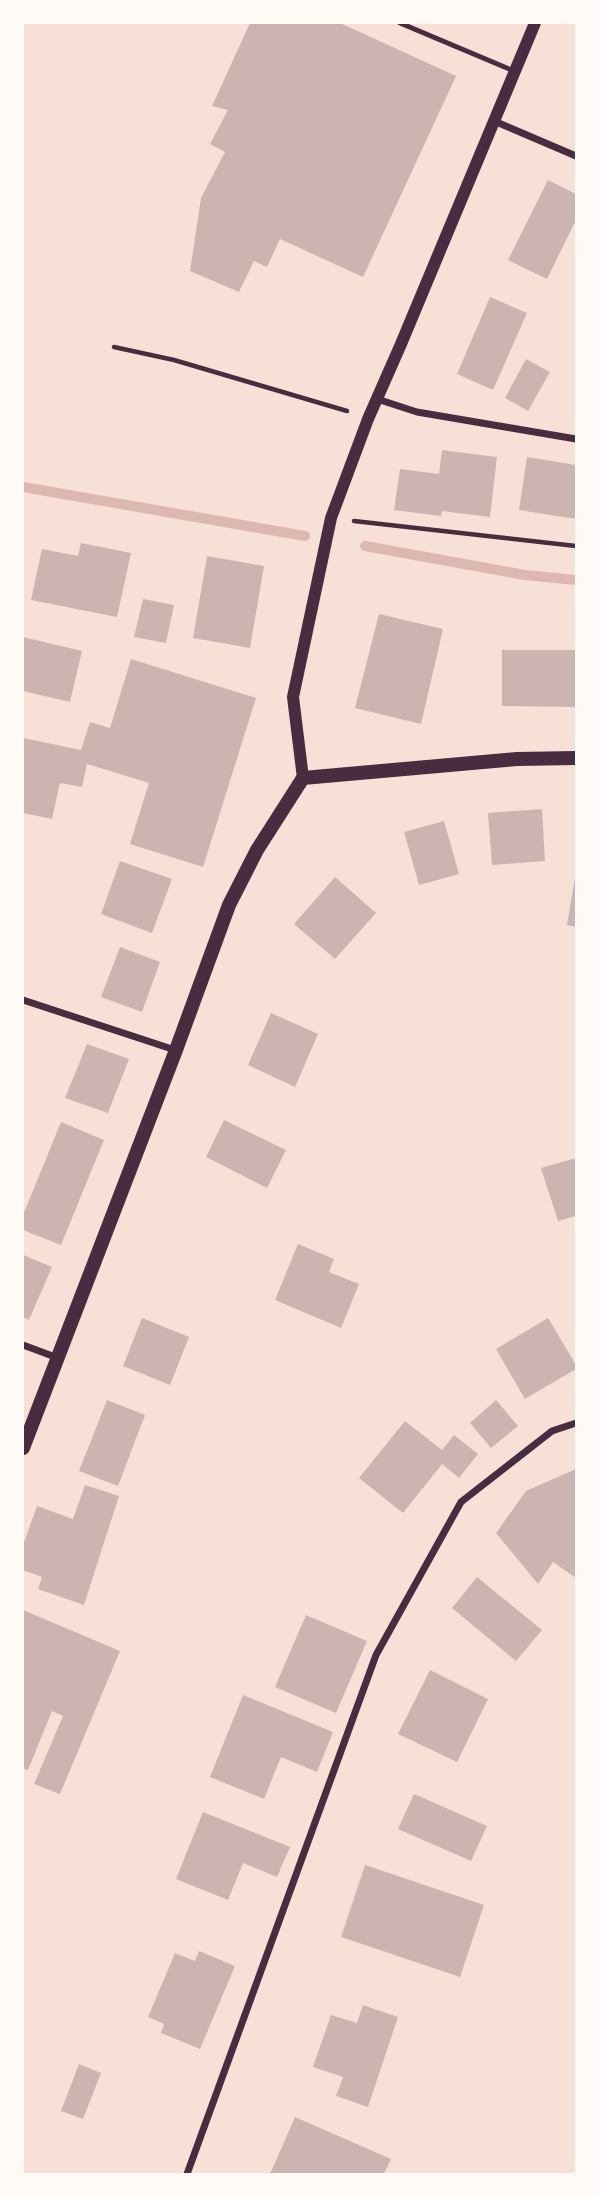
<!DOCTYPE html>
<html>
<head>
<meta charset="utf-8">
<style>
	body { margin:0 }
	#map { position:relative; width:599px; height:2197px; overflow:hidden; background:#f7e1d7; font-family:"IBM Plex Sans",sans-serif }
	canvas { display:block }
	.frame { position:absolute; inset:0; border:24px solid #fffaf5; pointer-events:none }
</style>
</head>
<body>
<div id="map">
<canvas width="599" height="2197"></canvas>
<div class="frame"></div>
</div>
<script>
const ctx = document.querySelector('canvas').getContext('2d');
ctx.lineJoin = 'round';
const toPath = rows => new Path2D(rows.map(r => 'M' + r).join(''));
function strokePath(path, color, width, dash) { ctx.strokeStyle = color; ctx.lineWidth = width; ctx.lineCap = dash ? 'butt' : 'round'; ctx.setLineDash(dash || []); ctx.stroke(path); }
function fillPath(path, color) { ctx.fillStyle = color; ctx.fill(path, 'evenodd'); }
strokePath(toPath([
	[23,487,305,536],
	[365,546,525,575,576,580]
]), '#dcb8b0', 10);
fillPath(toPath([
	[250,23,340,23,456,76,363,277,280,239,267,267,254,261,239,292,190,271,201,198,225,152,210,144,228,110,212,106],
	[548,180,576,194,576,220,547,279,508,260],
	[490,297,527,313,493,390,457,374],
	[526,359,550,372,528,411,505,398],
	[442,450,497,457,490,517,442,511,441,516,394,510,400,469,439,474],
	[527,457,576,465,576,519,519,510],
	[81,543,131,553,117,617,31,600,42,549,78,556],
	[207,556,264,566,250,648,193,638],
	[143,599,174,605,166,643,134,637],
	[379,614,443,629,421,724,355,708],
	[23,637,82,651,70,702,23,691],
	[502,650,576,650,576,707,502,706],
	[131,659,256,698,203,867,130,844,149,783,87,764,82,787,60,783,52,819,23,813,23,738,81,750,90,722,110,728],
	[542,809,545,861,492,865,488,813],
	[444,821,459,874,419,885,404,832],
	[120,861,172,879,152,933,101,914],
	[335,877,376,913,335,959,294,924],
	[575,877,576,877,576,927,567,925],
	[120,947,160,962,142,1012,101,997],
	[271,1013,318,1034,295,1087,248,1065],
	[87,1044,129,1059,108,1113,65,1098],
	[224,1120,286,1150,267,1188,206,1157],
	[61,1122,104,1140,61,1245,23,1230,23,1215],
	[576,1158,576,1216,558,1221,541,1168],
	[298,1244,334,1259,329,1272,359,1284,341,1328,275,1300],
	[23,1255,52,1267,29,1320,23,1317],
	[142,1318,189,1337,170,1385,123,1366],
	[548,1318,576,1365,576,1369,525,1399,496,1349],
	[107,1400,145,1415,118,1486,79,1471],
	[496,1400,518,1426,491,1448,470,1423],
	[405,1421,442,1450,454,1435,478,1454,459,1478,442,1464,403,1513,359,1478],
	[576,1469,576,1578,553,1562,538,1584,496,1533,526,1491],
	[85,1485,119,1496,84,1605,38,1589,42,1577,23,1570,23,1545,37,1506,73,1519],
	[477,1577,542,1630,516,1661,452,1608],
	[23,1610,120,1651,60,1794,34,1784,63,1716,52,1711,28,1770,23,1768],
	[306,1615,367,1641,336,1713,275,1687],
	[430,1670,488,1699,457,1762,398,1734],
	[243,1695,333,1732,317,1772,281,1757,264,1799,210,1777],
	[414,1794,487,1826,471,1861,398,1829],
	[203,1812,290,1847,277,1877,243,1863,228,1900,176,1879],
	[365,1865,484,1905,460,1977,341,1937],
	[199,1951,235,1966,200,2049,161,2033,164,2024,148,2017,175,1953,195,1961],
	[363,2005,398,2017,368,2107,336,2096,343,2077,313,2067,331,2015,357,2023],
	[79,2064,101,2073,83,2119,61,2111],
	[295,2117,391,2159,384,2174,270,2174]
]), '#ccb4b1');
strokePath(toPath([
	[114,347,174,360,347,411],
	[354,521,576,546]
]), '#4a2c40', 4.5);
strokePath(toPath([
	[400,23,514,71]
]), '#4a2c40', 5);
strokePath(toPath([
	[494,121,576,156],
	[377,399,417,412,576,439],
	[23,1000,175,1050],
	[23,1345,58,1358],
	[187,2174,376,1655,461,1502,552,1431,576,1423]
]), '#4a2c40', 7);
strokePath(toPath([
	[303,778,293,697,331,518,368,419,401,344,535,23]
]), '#4a2c40', 12);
strokePath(toPath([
	[23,1448,176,1050,229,905,257,850,303,778,517,759,576,758]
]), '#4a2c40', 14);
</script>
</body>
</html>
